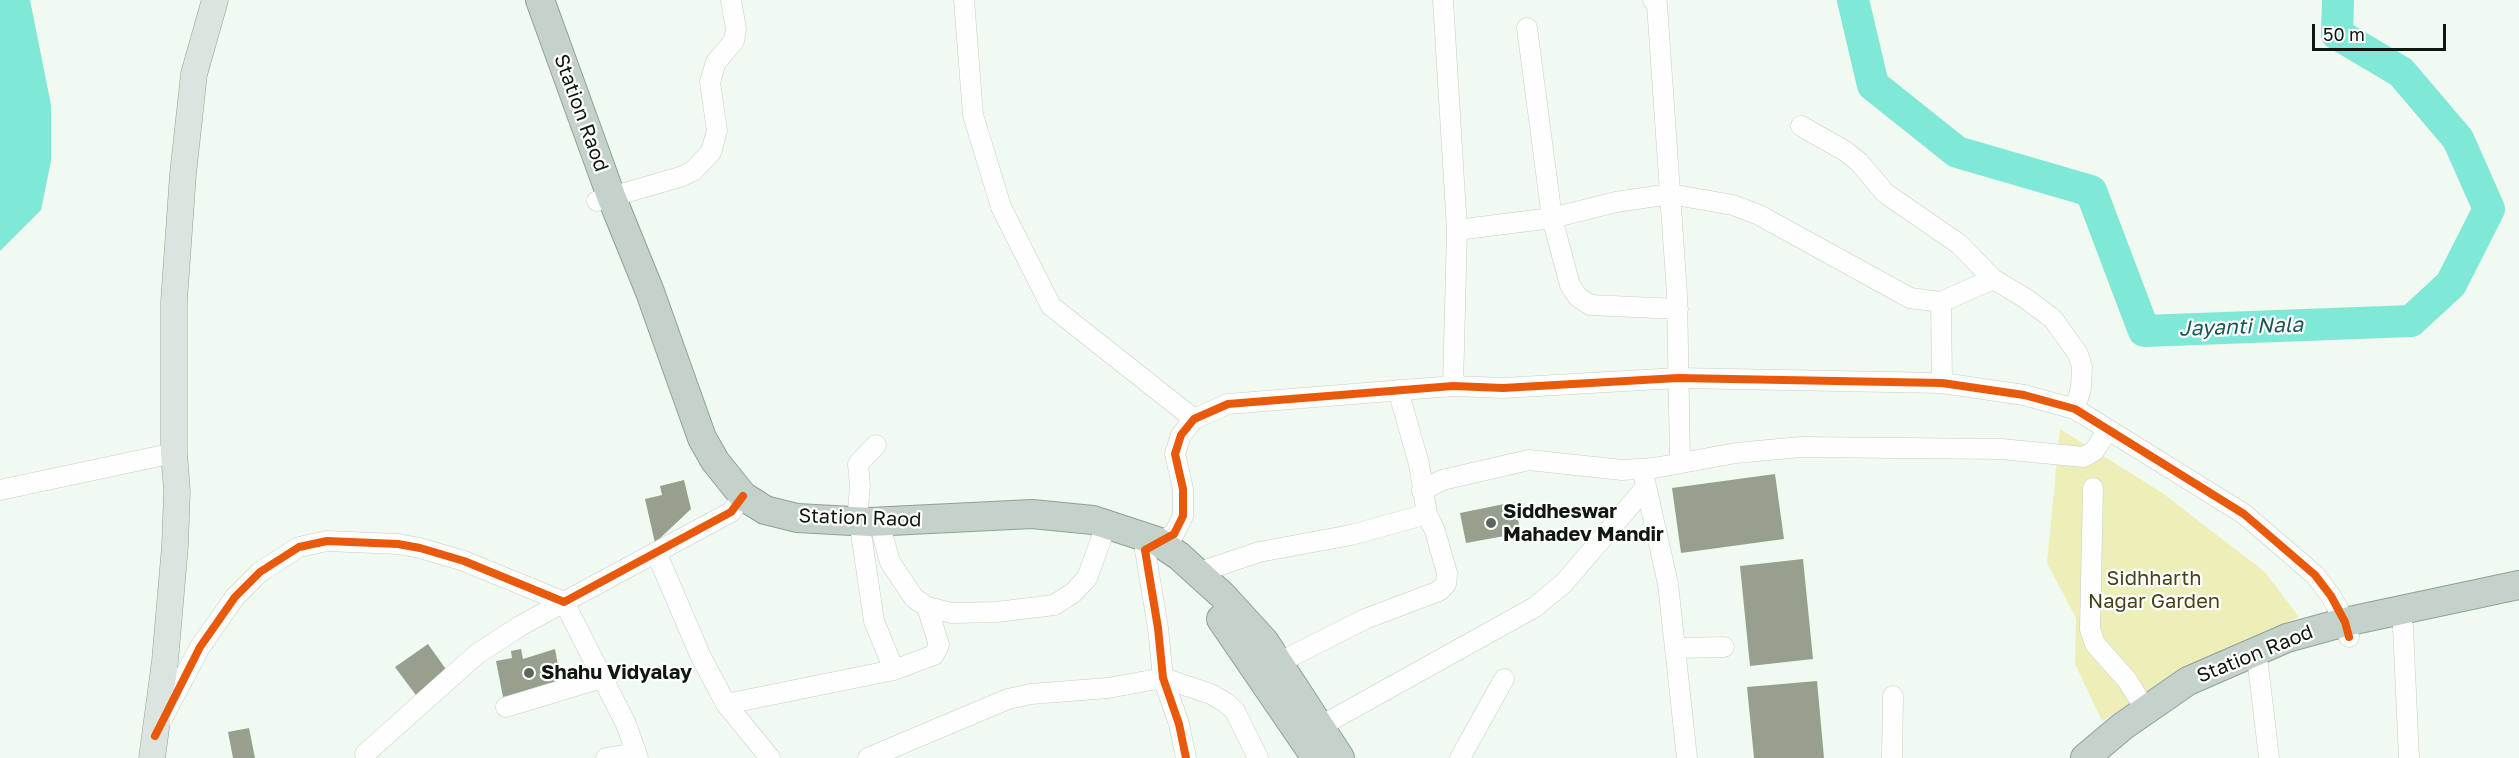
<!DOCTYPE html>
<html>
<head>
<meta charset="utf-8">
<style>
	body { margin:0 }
	#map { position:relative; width:2519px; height:758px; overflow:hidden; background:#f0faf0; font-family:"Golos Text",sans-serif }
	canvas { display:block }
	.scale { position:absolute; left:2312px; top:24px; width:134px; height:27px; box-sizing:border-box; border:3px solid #0e180e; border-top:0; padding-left:8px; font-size:18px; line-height:21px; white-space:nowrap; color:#0e180e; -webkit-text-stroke:4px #fff; paint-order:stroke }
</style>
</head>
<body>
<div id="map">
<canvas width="2519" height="758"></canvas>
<div class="scale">50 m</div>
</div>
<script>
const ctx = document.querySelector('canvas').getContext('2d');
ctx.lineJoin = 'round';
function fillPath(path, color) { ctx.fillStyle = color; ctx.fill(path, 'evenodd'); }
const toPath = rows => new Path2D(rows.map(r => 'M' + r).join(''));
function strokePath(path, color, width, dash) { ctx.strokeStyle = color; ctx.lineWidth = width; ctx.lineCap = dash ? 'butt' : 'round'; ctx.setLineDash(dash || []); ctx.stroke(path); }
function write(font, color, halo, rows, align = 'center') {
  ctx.font = font + ' "Golos Text",sans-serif'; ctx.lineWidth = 4.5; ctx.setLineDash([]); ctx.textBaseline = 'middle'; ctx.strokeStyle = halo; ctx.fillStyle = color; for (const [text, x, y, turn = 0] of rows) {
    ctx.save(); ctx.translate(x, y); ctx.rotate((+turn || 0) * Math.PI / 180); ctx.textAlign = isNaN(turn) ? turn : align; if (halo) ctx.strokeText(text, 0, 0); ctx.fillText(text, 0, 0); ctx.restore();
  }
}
fillPath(toPath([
	[2060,429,2161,492,2265,572,2299,617,2209,656,2102,721,2075,664,2076,618,2047,563]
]), '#eeefb8');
fillPath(toPath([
	[0,0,30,0,51,105,51,161,41,210,0,251]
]), '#7fe8d7');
strokePath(toPath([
	[1853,0,1873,85,1957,152,2091,191,2144,331,2411,321,2451,284,2489,209,2458,139,2401,72,2337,34,2338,0]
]), '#7fe8d7', 32);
fillPath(toPath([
	[1775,474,1784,539,1681,553,1672,488],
	[684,480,691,509,655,543,645,499,662,495,660,486],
	[1514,502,1521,533,1466,543,1460,513],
	[1803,559,1813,659,1750,666,1740,566],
	[428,644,450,675,418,698,395,667],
	[521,649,523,659,555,649,562,686,503,697,496,661,512,658,511,651],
	[1817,681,1824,758,1754,758,1747,687],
	[249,728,255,758,233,758,228,732]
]), '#97a08e');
const minor = toPath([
	[964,0,973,115,1001,207,1051,306,1194,419],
	[1443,0,1457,230,1453,386],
	[1653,0,1657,4,1677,294,1680,462],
	[1527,28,1552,218,1570,285,1578,297,1590,305,1678,309],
	[1801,126,1845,151,1859,162,1885,193,1959,244,1993,279,2025,298,2053,319,2078,354,2082,367,2081,388,2075,409],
	[597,201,680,177,693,171,711,152,717,131,710,82,716,62,734,41,736,29,731,0],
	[1457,230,1552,218,1616,202,1670,194,1733,205,1759,215,1910,298,1941,302,1942,383],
	[1941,302,1993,279],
	[1644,477,1668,584,1687,758],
	[2093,488,2090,629,2095,644,2127,680,2146,710],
	[0,490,174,453],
	[1422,491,1442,480,1529,460,1622,470,1654,468,1736,453,1801,447,2001,449,2084,457,2094,451,2108,430],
	[857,522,860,486,858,464,876,445],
	[882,533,890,562,914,598,927,607,952,613,997,612,1054,605,1073,593,1087,578,1103,534],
	[656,552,701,657,726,704,770,758],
	[1197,573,1259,552,1351,535,1427,514],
	[2403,627,2409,758],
	[1677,648,1724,647],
	[1278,663,1365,619,1439,591,1446,584,1447,573,1435,531,1427,514,1419,464,1398,390],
	[2258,665,2269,758],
	[894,670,934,655,939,645,927,607],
	[726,704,894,670,874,621,861,533],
	[506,707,602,678],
	[162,719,200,647,235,597,260,572,299,547,327,541,398,544,420,548,464,561,564,602,731,512,743,496],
	[1319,727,1535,607,1564,583,1646,487],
	[365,754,477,654,520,626,564,602,626,724,638,758],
	[606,758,636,753],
	[868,758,1008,699,1031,694,1108,688,1163,678,1211,694,1226,703,1235,711,1258,758],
	[1186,758,1179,724,1163,678,1158,628,1145,550,1174,534,1183,516,1183,489,1175,454,1181,435,1194,419,1228,404,1453,386,1503,388,1678,378,1942,383,2024,395,2075,409,2244,514,2315,575,2331,596,2345,622,2349,637],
	[1460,758,1504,679],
	[1892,758,1893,696]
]);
const major = toPath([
	[152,758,165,661,175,546,177,491,174,453,174,301,183,174,194,74,215,0]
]);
const highway = toPath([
	[540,0,611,196,650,292,702,438,715,461,743,496,765,510,797,518,870,522,1032,514,1093,520,1157,541,1179,556,1222,595,1264,641,1340,758],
	[1221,619,1316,758],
	[2085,758,2123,726,2188,681,2287,638,2345,622,2519,585]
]);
strokePath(minor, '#c5cec4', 21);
strokePath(major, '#8fa196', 27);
strokePath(highway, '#8fa196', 30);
strokePath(minor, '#fdfefd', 20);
strokePath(major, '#dbe4df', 26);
strokePath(highway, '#c4d2cb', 28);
strokePath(toPath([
	[155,736,200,647,235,597,260,572,299,547,327,541,398,544,420,548,464,561,564,602,731,512,743,496],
	[1186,758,1179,724,1163,678,1158,628,1145,550,1174,534,1183,516,1183,489,1175,454,1181,435,1194,419,1228,404,1453,386,1503,388,1678,378,1942,383,2024,395,2075,409,2244,514,2315,575,2331,596,2345,622,2349,637]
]), '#e8590c', 8);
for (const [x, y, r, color] of [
	[1491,523,6,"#5d675d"],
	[529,673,6,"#5d675d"]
]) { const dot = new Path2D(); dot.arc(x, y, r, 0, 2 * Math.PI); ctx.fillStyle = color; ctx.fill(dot); strokePath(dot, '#fff', 2); }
write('20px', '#0e180e', '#fff', [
	["Station Raod",581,113,70],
	["Station Raod",860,518,2],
	["Station Raod",2255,654,-22]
]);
write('bold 20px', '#0e180e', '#fff', [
	["Siddheswar",1503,512],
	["Mahadev Mandir",1503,535],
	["Shahu Vidyalay",541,673]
], 'left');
write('20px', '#454216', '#fff', [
	["Sidhharth",2154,579],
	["Nagar Garden",2154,602]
]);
write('italic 21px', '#1c584f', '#fff', [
	["Jayanti Nala",2241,327,-2]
]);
</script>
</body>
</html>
